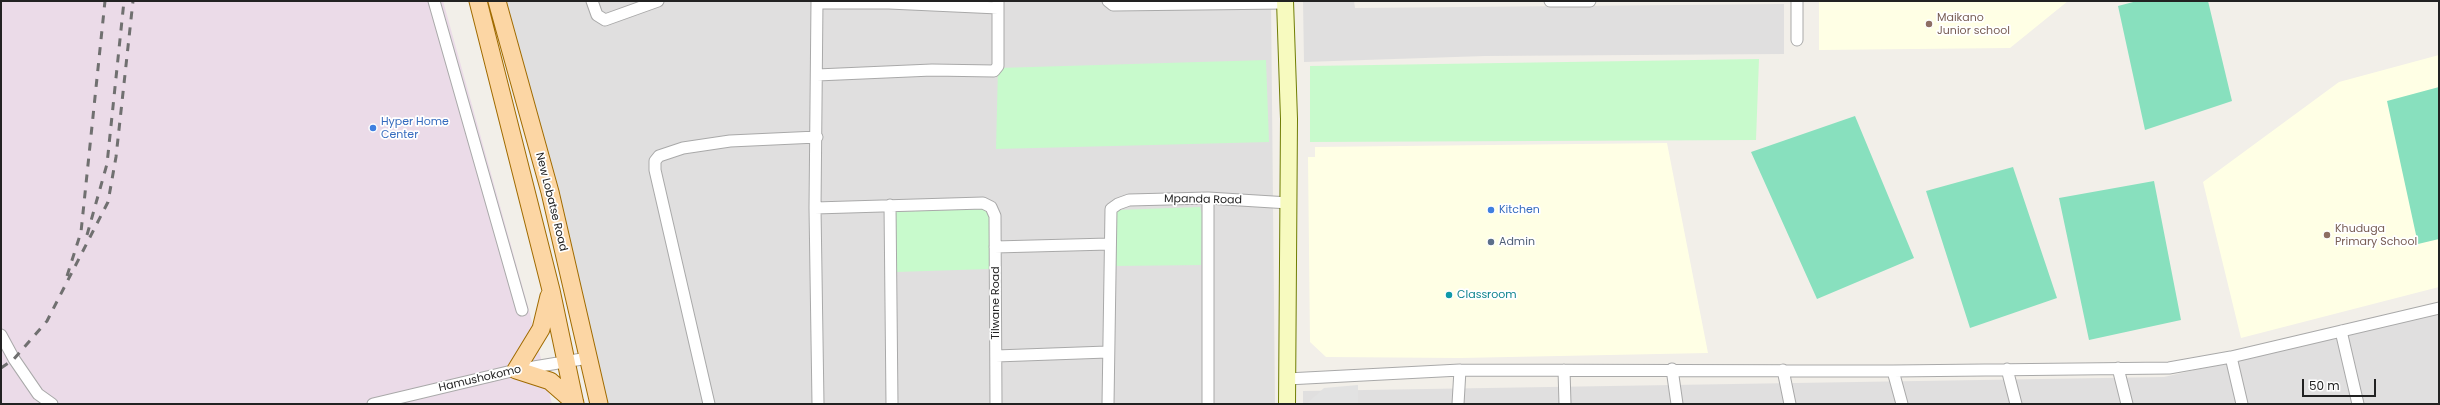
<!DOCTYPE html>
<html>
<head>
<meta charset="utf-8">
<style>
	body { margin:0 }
	#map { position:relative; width:2440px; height:405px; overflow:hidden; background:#f2efe9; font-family:Poppins,sans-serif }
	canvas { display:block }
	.frame { position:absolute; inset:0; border:2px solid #222; pointer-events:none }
	.scale { position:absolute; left:2302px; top:379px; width:74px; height:18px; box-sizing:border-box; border:2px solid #222; border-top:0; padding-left:5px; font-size:12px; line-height:14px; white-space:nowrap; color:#222; -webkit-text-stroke:3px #fff; paint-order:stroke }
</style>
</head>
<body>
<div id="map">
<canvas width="2440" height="405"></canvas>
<div class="frame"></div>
<div class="scale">50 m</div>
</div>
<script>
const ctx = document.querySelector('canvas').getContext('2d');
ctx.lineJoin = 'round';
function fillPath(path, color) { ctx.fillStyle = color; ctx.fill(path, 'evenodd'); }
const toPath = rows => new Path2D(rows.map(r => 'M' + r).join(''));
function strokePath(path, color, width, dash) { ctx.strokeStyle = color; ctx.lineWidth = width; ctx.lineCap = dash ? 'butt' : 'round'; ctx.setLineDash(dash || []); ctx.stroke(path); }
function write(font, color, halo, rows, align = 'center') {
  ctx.font = font + ' Poppins,sans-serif'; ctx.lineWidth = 3.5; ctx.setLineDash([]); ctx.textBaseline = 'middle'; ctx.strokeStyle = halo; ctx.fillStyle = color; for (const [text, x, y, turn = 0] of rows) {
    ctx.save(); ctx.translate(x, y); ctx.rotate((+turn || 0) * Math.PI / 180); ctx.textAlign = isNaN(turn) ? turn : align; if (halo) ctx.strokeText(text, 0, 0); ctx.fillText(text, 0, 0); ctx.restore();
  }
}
fillPath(toPath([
	[500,1,1271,1,1275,404,607,404],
	[1303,1,1354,1,1355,8,1784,4,1784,54,1485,56,1304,62],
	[2439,314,2439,404,1303,404,1303,391,2164,377]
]), '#e0dfdf');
fillPath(toPath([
	[1,1,443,1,529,310,552,404,1,404]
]), '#ebdbe8');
fillPath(toPath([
	[1819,1,2068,1,2010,48,1819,50],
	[2439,55,2439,287,2241,338,2203,182,2339,82],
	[1667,143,1708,353,1460,358,1326,357,1310,342,1308,157,1315,157,1315,147]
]), '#ffffe5');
fillPath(toPath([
	[1759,59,1756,140,1310,142,1310,66],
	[1266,60,1269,142,996,149,998,68],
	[1200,207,1202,214,1201,265,1114,266,1111,214,1117,210],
	[983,209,990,213,989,269,896,272,891,212]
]), '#c8facc');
fillPath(toPath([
	[2137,1,2208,1,2232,101,2145,130,2118,6],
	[2439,87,2439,239,2418,244,2387,101],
	[1855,116,1914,258,1817,299,1751,152],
	[2013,167,2057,298,1970,328,1926,191],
	[2154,181,2181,320,2089,340,2059,198]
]), '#88e0be');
fillPath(toPath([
	[1358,385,1358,404,1306,404,1324,388]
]), '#e2e2e2');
const street = toPath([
	[434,1,522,310],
	[592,1,597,15,605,20,658,1],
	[817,1,815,208,818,404],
	[1108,1,1113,5,1285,3],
	[1550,1,1590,1],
	[817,3,889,3,998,8],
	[1797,40,1797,1],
	[817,75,932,70,994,71,998,66,998,1],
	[890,205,892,404],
	[815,208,983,203,991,207,995,216,996,404],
	[995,247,1109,244],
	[2341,331,2358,404],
	[1,335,14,359,38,394,52,404],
	[996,356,1107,352],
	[2231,357,2242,404],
	[2118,368,2127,404],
	[1672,369,1677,404],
	[2007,369,2016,404],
	[1564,370,1565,404],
	[1783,370,1790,404],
	[1893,371,1902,404],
	[1287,379,1460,370,1893,371,2169,368,2231,357,2439,308],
	[373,404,516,370,588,358],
	[709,404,655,170,655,161,659,156,683,148,730,141,817,137],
	[1108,404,1111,209,1118,204,1129,200,1208,198,1289,203],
	[1208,404,1208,198],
	[1458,404,1460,370]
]);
const secondary = toPath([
	[1285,1,1289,119,1287,404]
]);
const primary = toPath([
	[478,1,551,290,575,404],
	[497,1,550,192,599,404],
	[549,296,541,329,516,370,550,381,575,403]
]);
strokePath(street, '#a9a9a9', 13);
strokePath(secondary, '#707d05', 18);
strokePath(primary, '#a06b00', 19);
strokePath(street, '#fff', 11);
strokePath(secondary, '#f7fabf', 16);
strokePath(primary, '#fcd6a4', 17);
strokePath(toPath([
	[87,235,107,164,124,1],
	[67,276,81,232,105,1],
	[1,368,14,359,47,321,108,202,116,157,133,1]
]), '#707070', 3, [8, 8]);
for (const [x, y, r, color] of [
	[1929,24,4,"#8d6e63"],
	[373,128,4,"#3f7fe0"],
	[1491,210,4,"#3f7fe0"],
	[2327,235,4,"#8d6e63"],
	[1491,242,4,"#5c6f8a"],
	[1449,295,4,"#0f9aa8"]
]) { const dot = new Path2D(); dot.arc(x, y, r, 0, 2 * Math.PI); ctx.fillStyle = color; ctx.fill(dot); strokePath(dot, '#fff', 1.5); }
write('11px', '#785e54', '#fff', [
	["Maikano",1937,18],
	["Junior school",1937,31],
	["Khuduga",2335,229],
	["Primary School",2335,242]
], 'left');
write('11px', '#366cbe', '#fff', [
	["Hyper Home",381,122],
	["Center",381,135],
	["Kitchen",1499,210]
], 'left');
write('11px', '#222', '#fff', [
	["Mpanda Road",1203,200,1],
	["New Lobatse Road",551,202,76],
	["Tilwane Road",996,303,-90],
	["Hamushokomo",480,379,-13]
]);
write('11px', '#4e5e75', '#fff', [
	["Admin",1499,242]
], 'left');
write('11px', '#0d838f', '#fff', [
	["Classroom",1457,295]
], 'left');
</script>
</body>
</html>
